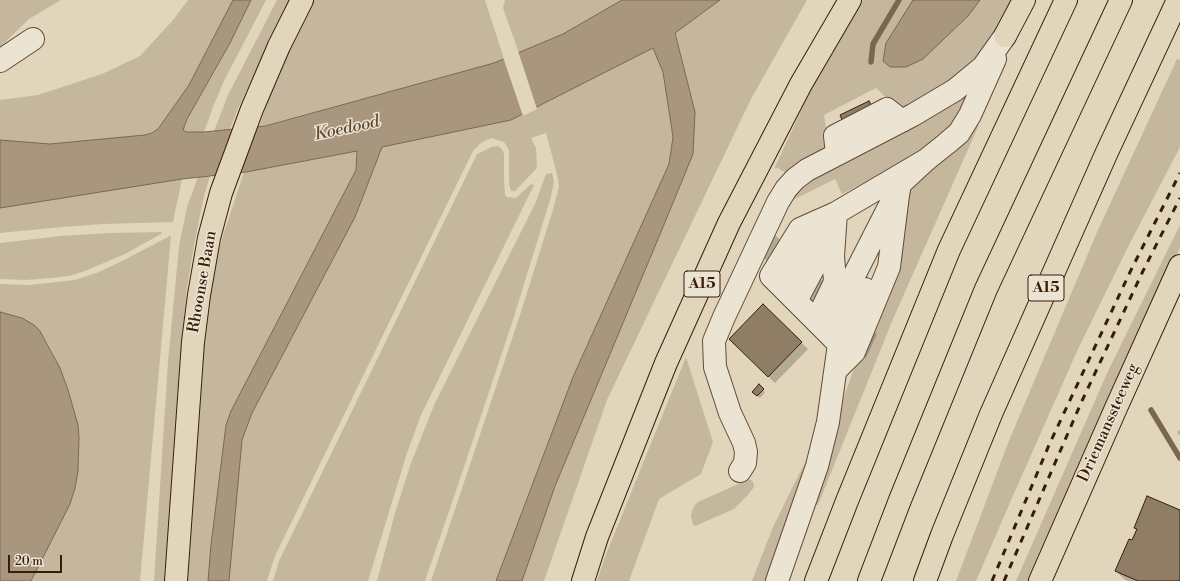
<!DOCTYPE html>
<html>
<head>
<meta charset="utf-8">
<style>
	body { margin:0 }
	#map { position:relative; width:1180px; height:581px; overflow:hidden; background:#e1d6bb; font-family:"Libre Bodoni",serif }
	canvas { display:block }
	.scale { position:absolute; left:8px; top:555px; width:54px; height:18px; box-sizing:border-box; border:2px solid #381d09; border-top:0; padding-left:5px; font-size:12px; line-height:14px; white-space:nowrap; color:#381d09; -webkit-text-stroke:3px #ece4d3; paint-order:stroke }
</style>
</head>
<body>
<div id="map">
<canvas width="1180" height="581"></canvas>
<div class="scale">20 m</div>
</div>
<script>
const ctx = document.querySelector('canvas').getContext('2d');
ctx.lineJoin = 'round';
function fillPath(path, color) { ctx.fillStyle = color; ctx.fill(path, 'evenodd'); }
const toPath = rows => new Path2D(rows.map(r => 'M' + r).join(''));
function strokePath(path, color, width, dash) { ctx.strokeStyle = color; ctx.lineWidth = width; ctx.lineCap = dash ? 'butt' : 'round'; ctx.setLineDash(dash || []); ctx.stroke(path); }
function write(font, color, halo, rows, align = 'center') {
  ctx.font = font + ' "Libre Bodoni",serif'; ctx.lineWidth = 3; ctx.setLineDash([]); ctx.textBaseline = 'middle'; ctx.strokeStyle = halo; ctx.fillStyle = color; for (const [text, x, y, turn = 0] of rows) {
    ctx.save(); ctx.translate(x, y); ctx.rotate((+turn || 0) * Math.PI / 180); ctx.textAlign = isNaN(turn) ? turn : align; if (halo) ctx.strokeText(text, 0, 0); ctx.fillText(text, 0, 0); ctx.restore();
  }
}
fillPath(toPath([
	[0,0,61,0,29,19,0,47],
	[188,0,233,0,189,85,158,129,152,133,145,135,50,144,0,140,0,100,38,95,102,74,140,56,173,20],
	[251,0,266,0,224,81,213,107,204,132,186,132,183,130,187,119,230,43],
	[277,0,290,0,259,63,237,111,230,129,214,131,228,95],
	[314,0,485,0,504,59,494,63,259,127,280,68],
	[505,0,622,0,563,34,519,53,503,8],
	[720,0,807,0,751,99,607,400,544,581,522,581,555,486,663,227,693,154,695,112,675,33],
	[863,0,1019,0,974,63,925,101,902,113,876,88,824,115,829,150,789,175,778,168,774,169,813,85],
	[653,48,663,72,673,137,669,164,573,377,496,581,431,581,520,315,552,213,559,187,557,174,546,133,531,138,536,148,537,168,515,191,511,191,509,184,509,150,504,142,491,138,481,143,473,151,275,556,267,581,229,581,242,440,252,413,355,217,382,147,511,120],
	[1177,59,1180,60,1180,147,1128,247,1078,349,1012,498,976,581,956,581,1008,443,1098,230],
	[962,95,966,97,953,129,921,154,842,194,835,179,785,204,799,185],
	[978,113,978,127,893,319,818,505,811,505,834,424,852,374,876,322,908,198,912,186],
	[498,146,502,149,504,154,504,177,505,195,507,197,516,198,531,184,534,185,421,415,407,453,368,581,273,581,279,561,477,154,492,147],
	[357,151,356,170,231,411,226,425,211,545,208,581,187,581,203,344,215,260,244,172],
	[552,173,554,181,551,197,512,323,459,482,425,581,377,581,395,513,411,463,435,403,535,204,546,174],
	[210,176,204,196,194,245,187,288,180,359,165,581,154,581,168,362,179,246,187,207,198,177],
	[182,179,173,222,103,224,62,227,0,233,0,208],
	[1180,225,1180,248,1134,344,1030,581,1016,581,1108,371],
	[162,232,161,234,125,254,85,271,69,276,51,278,26,280,0,279,0,243,60,236,111,233],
	[170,236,171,236,140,581,31,581,70,504,75,488,78,471,79,437,75,414,68,390,60,368,49,346,40,331,21,318,0,312,0,284,29,285,75,280,99,272,122,261],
	[686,357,713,442,701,474,659,499,629,581,597,581,605,557],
	[804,464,795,504,768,581,752,581,773,527],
	[747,480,751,480,753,482,754,487,748,495,734,509,695,526,693,525,691,516,692,511,694,506,698,502]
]), '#c4b79d');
const water = toPath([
	[233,0,251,0,230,43,187,119,183,130,186,132,204,132,265,126,494,63,563,34,622,0,720,0,675,33,695,112,693,154,663,227,555,486,522,581,496,581,573,377,669,164,673,137,663,72,653,48,511,120,382,147,355,217,252,413,242,440,229,581,208,581,211,545,226,425,231,411,356,170,357,151,246,172,182,179,0,208,0,140,50,144,145,135,152,133,158,129,189,85,233,0],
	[913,0,980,0,968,16,923,59,906,67,890,67,883,61,886,43,913,0],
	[0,312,22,318,34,325,40,331,60,368,68,390,78,425,79,437,78,471,75,488,70,504,31,581,0,581,0,312]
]);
fillPath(water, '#a8977e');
strokePath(water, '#7b664f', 1);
fillPath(toPath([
	[518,51,537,109,523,116,503,57]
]), '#e1d6bb');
fillPath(toPath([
	[774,234,877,334,866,358,764,258],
	[763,305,808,349,775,383,730,339],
	[759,386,765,392,760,398,753,392],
	[1180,430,1180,436,1177,432],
	[1180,511,1180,581,1128,581,1125,580,1116,571,1137,530,1135,528]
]), '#0003');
strokePath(toPath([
	[871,62,873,44,899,0],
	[1151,410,1180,458]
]), '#7b664f', 5.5);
const building = toPath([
	[869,101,880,123,850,137,840,115,869,101],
	[763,304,802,342,768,377,729,339,763,304],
	[759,384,764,389,757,396,752,392,759,384],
	[1147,496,1180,510,1180,581,1138,581,1115,571,1129,539,1132,540,1137,529,1134,528,1147,496]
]);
fillPath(building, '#907d66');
strokePath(building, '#381d09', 1);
const minor = toPath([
	[0,61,33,39],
	[837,154,835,136,887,109,902,121],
	[783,288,813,239],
	[796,301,821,254,830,231],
	[823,307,835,282,833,256,836,213],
	[827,332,836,311,892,201],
	[839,344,865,289],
	[836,370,854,352,889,267,898,195,900,184,926,160,946,144,959,133,970,115,995,59],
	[740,471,745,463,746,452,744,443,730,413,715,367,714,341,724,317,778,202,786,189,795,179,807,170,913,115,955,90,983,67,1005,36],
	[777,581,817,466,828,422,839,344,771,276,800,229,836,213,926,160]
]);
const major = toPath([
	[176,581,193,342,199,295,209,238,221,193,252,109,279,46,302,0],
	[1040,581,1116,408,1180,266]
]);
const highway = toPath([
	[1005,36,1024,0],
	[583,581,597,537,666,363,729,223,801,84,850,0],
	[816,581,847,501,949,250,1066,0],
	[869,581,900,500,986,289,1121,0],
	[925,581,942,535,991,414,1107,152,1178,0]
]);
strokePath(minor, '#624b36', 24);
strokePath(major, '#381d09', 24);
strokePath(highway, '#381d09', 24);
strokePath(minor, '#ece4d3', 22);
strokePath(major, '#e1d6bb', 22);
strokePath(highway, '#e1d6bb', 22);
strokePath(toPath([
	[992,581,1049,445,1093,351,1131,270,1180,173],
	[1004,581,1081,403,1143,271,1180,198]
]), '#381d09', 3, [7, 7]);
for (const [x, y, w] of [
	[702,284,36],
	[1046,288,36]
]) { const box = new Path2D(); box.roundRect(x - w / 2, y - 13, w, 26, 3); ctx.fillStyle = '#ece4d3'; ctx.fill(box); strokePath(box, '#381d09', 1); }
write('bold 15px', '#381d09', null, [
	["A15",702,284],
	["A15",1046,288]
]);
write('16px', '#381d09', '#ece4d3', [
	["Rhoonse Baan",203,282,-80],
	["Driemanssteeweg",1109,423,-66]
]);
write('italic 17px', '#5f4832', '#ece4d3', [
	["Koedood",347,129,-12]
]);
</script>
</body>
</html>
